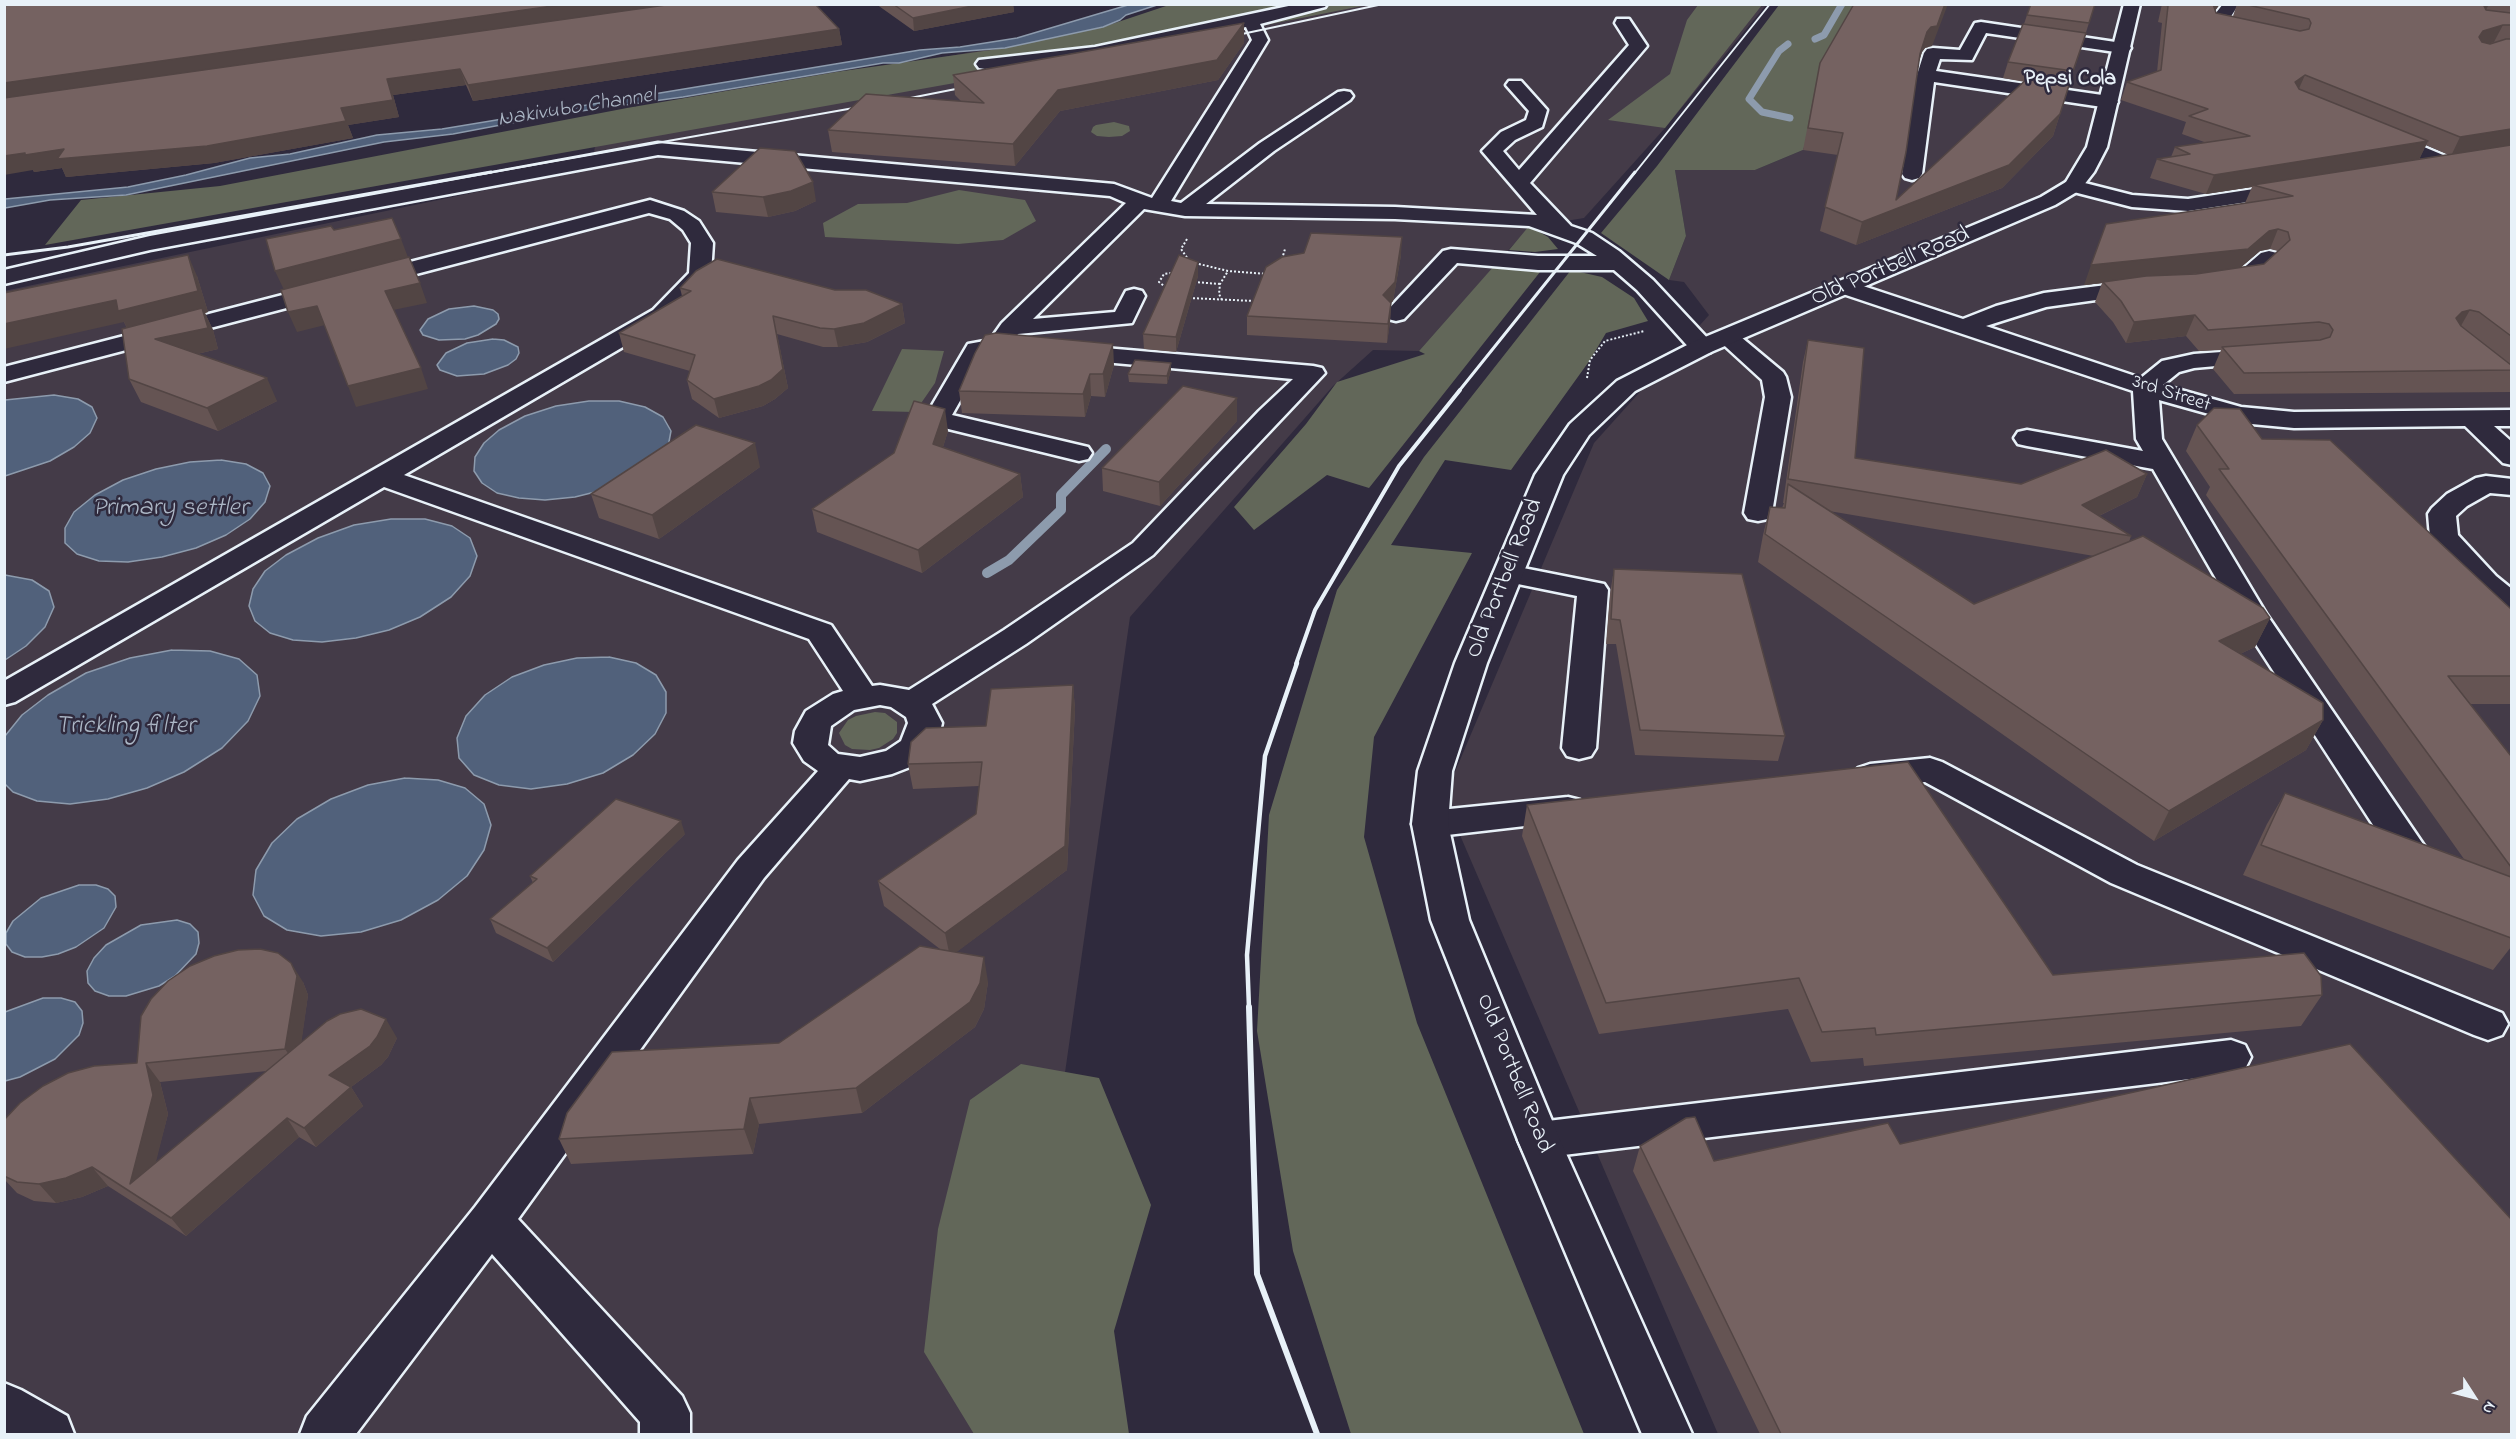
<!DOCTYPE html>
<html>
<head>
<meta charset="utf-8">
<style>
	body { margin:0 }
	#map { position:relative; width:2516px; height:1439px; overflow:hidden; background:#2f2a3d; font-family:"Indie Flower",sans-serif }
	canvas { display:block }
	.frame { position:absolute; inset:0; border:6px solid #e8f1f8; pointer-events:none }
	.north { position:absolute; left:2444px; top:1367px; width:60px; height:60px; -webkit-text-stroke:4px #2f2a3d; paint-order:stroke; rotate:126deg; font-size:16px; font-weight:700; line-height:24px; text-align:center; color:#e8f1f8 }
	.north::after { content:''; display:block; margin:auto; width:21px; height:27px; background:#e8f1f8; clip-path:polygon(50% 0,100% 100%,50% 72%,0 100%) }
</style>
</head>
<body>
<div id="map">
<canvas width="2516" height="1439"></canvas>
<div class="frame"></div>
<div class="north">N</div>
</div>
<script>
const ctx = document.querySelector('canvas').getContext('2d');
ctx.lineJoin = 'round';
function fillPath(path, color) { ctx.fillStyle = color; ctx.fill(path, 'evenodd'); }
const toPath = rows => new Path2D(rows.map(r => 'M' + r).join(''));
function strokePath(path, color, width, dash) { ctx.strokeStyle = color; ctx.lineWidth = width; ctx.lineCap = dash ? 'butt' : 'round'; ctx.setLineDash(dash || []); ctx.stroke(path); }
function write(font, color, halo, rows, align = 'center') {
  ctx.font = font + ' "Indie Flower",sans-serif'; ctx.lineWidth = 5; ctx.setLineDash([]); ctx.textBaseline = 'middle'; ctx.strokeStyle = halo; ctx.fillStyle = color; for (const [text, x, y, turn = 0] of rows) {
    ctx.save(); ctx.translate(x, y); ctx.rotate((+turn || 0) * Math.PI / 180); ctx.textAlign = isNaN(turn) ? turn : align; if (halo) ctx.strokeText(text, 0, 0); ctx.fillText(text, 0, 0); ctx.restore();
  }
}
fillPath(toPath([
	[1229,5,1766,5,1665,128,1584,218,1529,227,1419,351,1373,350,1333,386,1130,617,1025,1353,1056,1434,5,1434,4,291,591,168,600,120],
	[1872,5,2511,5,2511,1434,1718,1434,1444,798,1594,443,1709,315,1684,282,1669,280,1686,236,1675,170,1755,170,1803,150]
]), '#443b48');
fillPath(toPath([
	[1169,5,1367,5,1140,50,45,245,81,200,220,186,627,108,836,72,1005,48,1103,27],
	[1698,5,1762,5,1665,128,1608,120,1670,74,1687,20],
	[1779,5,1861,5,1803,150,1755,170,1675,170,1686,236,1669,280,1601,233,1657,166],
	[1114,122,1129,126,1130,131,1122,136,1109,137,1097,136,1091,132,1093,127,1096,125],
	[959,190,1025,200,1036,221,1003,240,958,244,825,237,823,223,858,204,907,203],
	[1529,226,1548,237,1558,249,1535,252,1509,250],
	[1494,266,1540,272,1369,488,1327,475,1254,530,1234,507,1306,424,1337,382,1425,354,1419,351],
	[1571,270,1602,277,1634,298,1648,321,1606,333,1590,360,1511,470,1445,460,1391,545,1472,553,1374,737,1364,837,1417,1023,1584,1434,1351,1434,1293,1251,1257,1031,1269,815,1337,590,1424,457],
	[902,349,944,351,935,383,915,412,872,411],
	[875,712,885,713,897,722,897,733,893,739,879,748,870,750,852,749,845,745,839,733,848,720,856,716],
	[1021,1064,1099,1078,1151,1205,1114,1331,1129,1434,974,1434,924,1352,938,1229,970,1100]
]), '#626759');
const water = toPath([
	[1128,5,1157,5,1126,15,1120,20,1103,27,1005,48,942,53,899,63,883,63,683,97,559,114,453,134,384,142,126,195,50,200,5,208,5,199,128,187,186,175,250,158,290,154,377,135,442,129,920,50,960,47,1017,38,1128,5],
	[474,306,493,310,498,314,499,319,496,324,478,335,465,339,439,340,423,335,420,330,428,319,449,309,474,306],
	[493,339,504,340,518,347,519,353,516,359,508,365,484,374,457,376,440,370,437,365,446,353,467,343,493,339],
	[54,395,78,399,92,407,97,418,90,433,74,447,50,461,5,476,5,400,54,395],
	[589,401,619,401,645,407,663,417,671,431,668,447,603,490,575,497,545,500,519,498,497,493,482,483,474,471,475,457,484,443,499,430,525,416,556,406,589,401],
	[221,460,246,464,263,473,270,486,265,502,250,519,226,535,196,548,162,557,128,562,99,561,77,554,65,543,65,528,74,512,95,495,123,480,156,469,190,462,221,460],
	[391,519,425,519,452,526,470,538,477,556,470,576,451,597,420,617,389,630,356,638,322,642,293,640,270,633,255,621,249,606,253,589,265,571,286,555,318,538,354,525,391,519],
	[5,575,32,580,49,591,54,607,45,627,26,646,5,660,5,575],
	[172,650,210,651,239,659,257,675,260,696,248,721,222,748,184,772,147,788,108,799,70,804,37,801,13,792,5,784,5,736,22,715,48,695,86,673,130,658,172,650],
	[609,657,636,663,656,675,666,692,666,713,655,734,633,755,603,773,567,784,531,789,499,785,474,775,459,758,457,738,466,716,485,695,512,677,544,665,577,658,609,657],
	[405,778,438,780,465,788,484,804,491,825,484,850,467,876,438,900,401,920,361,932,321,936,287,930,264,916,253,895,256,870,272,843,297,819,331,799,368,785,405,778],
	[79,885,96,885,108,889,115,896,116,907,104,928,76,947,58,954,42,957,25,957,12,952,6,944,6,933,13,921,41,898,79,885],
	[177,920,190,924,198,932,199,943,196,954,175,976,159,986,126,996,109,996,95,991,88,983,87,971,94,958,106,945,141,925,177,920],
	[43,998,61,998,75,1002,82,1011,83,1023,79,1035,55,1059,20,1077,5,1081,5,1012,43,998]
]);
fillPath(water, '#51617b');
strokePath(water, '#8d9bad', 1.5);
strokePath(toPath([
	[1815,39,1824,35,1842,4],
	[1788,44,1779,51,1749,99,1762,112,1790,118]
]), '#8d9bad', 7);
strokePath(toPath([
	[987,573,1009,560,1061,510,1061,495,1106,449]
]), '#8d9bad', 10);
const minor = toPath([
	[1298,4,1327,4,1325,7,1260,24,1268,40,1171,201,1181,203,1260,143,1338,92,1344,91,1350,92,1353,96,1350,100,1274,151,1206,204,1395,207,1537,215,1482,151,1501,132,1526,120,1529,111,1506,85,1509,81,1521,81,1547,110,1542,127,1515,140,1503,151,1519,170,1629,45,1615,23,1617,19,1629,19,1647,46,1530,183,1571,226,1592,233,1619,251,1653,280,1711,342,1714,347,1711,352,1702,354,1693,352,1637,290,1614,270,1538,270,1457,263,1404,319,1396,321,1388,319,1384,314,1443,251,1451,249,1538,256,1597,256,1576,243,1529,226,1395,219,1185,216,1144,209,1033,319,1115,312,1126,291,1134,289,1142,291,1145,296,1132,323,1018,334,1014,340,1024,342,1027,347,1024,352,986,355,952,415,1088,447,1092,453,1088,459,1079,461,928,424,924,419,968,344,990,340,1002,323,1126,203,1110,196,658,155,150,250,4,284,4,270,150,236,658,143,1114,184,1152,198,1252,40,1246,27,1095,57,985,69,979,68,976,64,979,60,1095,47,1298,4],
	[2223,4,2239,4,2228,21,2252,26,2254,30,2252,34,2246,35,2210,27,2208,23,2223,4],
	[1981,22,2122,43,2128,44,2131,48,2128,52,2122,53,1986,33,1972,60,1940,59,1936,71,2109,96,2115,98,2118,102,2115,106,2109,108,1934,82,1922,174,1919,178,1912,180,1905,178,1902,174,1917,75,1924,53,1927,49,1933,48,1960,50,1975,23,1981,22],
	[2381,129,2455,160,2458,164,2455,168,2441,168,2374,139,2371,135,2374,131,2381,129],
	[2073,180,2132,195,2188,199,2293,183,2300,185,2303,189,2300,193,2293,195,2188,211,2132,207,2066,190,2063,186,2066,182,2073,180],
	[650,200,684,211,699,221,713,243,711,274,708,279,669,320,404,475,831,625,872,686,880,685,909,690,1004,630,1133,543,1259,411,1293,379,1070,359,1061,357,1058,352,1061,347,1070,345,1313,366,1322,368,1325,373,1153,555,1026,644,932,704,942,723,939,736,925,757,910,767,892,774,860,781,849,779,764,878,518,1219,682,1396,690,1413,690,1434,640,1434,640,1422,492,1254,356,1434,300,1434,307,1416,475,1207,738,860,818,771,804,761,793,743,795,731,806,711,833,694,843,691,809,639,384,487,15,702,4,705,4,681,653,310,689,273,691,243,683,230,670,219,649,213,4,382,4,367,650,200],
	[880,705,891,707,906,717,908,723,901,741,886,751,860,757,838,754,828,745,831,726,854,710,880,705],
	[2269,251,2277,253,2280,258,2255,282,2223,287,2215,285,2212,280,2215,275,2240,271,2261,253,2269,251],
	[1845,280,1963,319,1996,306,2044,293,2145,280,2153,282,2156,287,2153,292,2046,307,1986,326,2141,378,2162,361,2194,354,2263,349,2272,351,2275,356,2272,361,2194,368,2179,372,2163,385,2241,407,2294,412,2512,410,2512,426,2494,426,2512,442,2512,465,2503,463,2465,426,2294,428,2241,423,2159,400,2162,439,2267,615,2425,847,2430,856,2425,865,2412,869,2399,865,2237,615,2153,469,2027,446,2018,444,2014,438,2018,432,2027,430,2143,451,2136,439,2133,391,1837,292,1834,287,1837,282,1845,280],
	[1727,330,1735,332,1783,372,1786,377,1791,397,1772,513,1768,519,1758,521,1748,519,1744,513,1765,397,1762,380,1715,337,1719,332,1727,330],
	[2486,476,2512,479,2512,495,2490,493,2467,506,2456,516,2458,535,2496,576,2512,589,2512,613,2501,610,2474,588,2430,537,2428,514,2432,508,2447,494,2476,478,2486,476],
	[1508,565,1604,584,1608,590,1596,748,1591,756,1579,759,1567,756,1562,748,1577,596,1498,580,1493,574,1498,568,1508,565],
	[1930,758,1942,762,2137,865,2502,1013,2508,1024,2502,1035,2488,1040,2474,1035,2111,883,1925,782,1870,788,1858,784,1853,776,1858,768,1870,764,1930,758],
	[1568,797,1580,800,1586,809,1580,818,1568,821,1430,837,1417,833,1412,824,1417,815,1430,811,1568,797],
	[2231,1040,2245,1045,2251,1057,2245,1069,2231,1074,1539,1158,1524,1153,1518,1140,1524,1127,1539,1122,2231,1040],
	[4,1383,21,1390,67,1416,74,1434,4,1434,4,1383]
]);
const major = toPath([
	[2124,4,2140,4,2107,147,2094,172,2080,190,2055,205,1711,352,1635,391,1589,435,1563,475,1487,663,1452,771,1448,824,1469,920,1560,1140,1692,1434,1642,1434,1518,1140,1431,920,1412,824,1418,771,1455,663,1535,475,1570,424,1617,381,1693,342,2041,197,2066,182,2087,147,2124,4]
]);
strokePath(minor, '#e8f1f8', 5);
strokePath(major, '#e8f1f8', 5);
strokePath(toPath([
	[1187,239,1181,249,1188,259],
	[1282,259,1285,249],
	[1195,263,1228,271,1267,274],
	[1180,272,1193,276,1194,282,1175,288,1164,286,1159,282,1164,274,1180,272],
	[1194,282,1220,284],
	[1189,298,1254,301],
	[1222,300,1219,294,1220,284,1228,271],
	[1587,378,1590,360,1605,341,1644,331]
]), '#e8f1f8', 2, [2, 2]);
fillPath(minor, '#2f2a3d');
fillPath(major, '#2f2a3d');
strokePath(toPath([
	[1228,37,1383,4],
	[895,101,971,86],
	[482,174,865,106],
	[1634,174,1770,4]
]), '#e8f1f8', 2);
strokePath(toPath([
	[4,255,68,247,491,172],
	[1459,391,1635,172]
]), '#e8f1f8', 3);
strokePath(toPath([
	[1296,664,1315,610,1399,466,1460,390]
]), '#e8f1f8', 4);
strokePath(toPath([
	[1249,1008,1247,955,1265,756,1297,663]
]), '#e8f1f8', 4.5);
strokePath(toPath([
	[1249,1007,1257,1274,1317,1434]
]), '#e8f1f8', 6);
fillPath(toPath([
	[4,4,839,29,842,45,473,101,466,85,393,95,399,117,348,125,353,138,214,163,66,177,62,168,34,172,33,170],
	[876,4,1013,4,1014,12,914,31],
	[2095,4,2053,136,2002,188,1856,245,1820,231,1838,155,1803,150,1820,63,1932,46,1925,48,1922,52,1919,60,1896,200,2025,82,2003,78,2008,62,2024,24,2027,15],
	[2162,4,2220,4,2215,11,2216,13,2233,16,2237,4,2511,4,2511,392,2234,394,2213,369,2221,350,2199,351,2186,336,2126,343,2113,322,2095,302,2102,283,2084,285,2245,203,2252,187,2206,194,2150,178,2157,159,2171,157,2175,147,2207,143,2182,134,2186,122,2121,100,2127,82,2157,72,2162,23,2158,22],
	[2426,145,2449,155,2419,159],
	[2270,249,2278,251,2264,264,2241,267,2260,251],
	[1244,23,1244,43,1218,80,1060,111,1015,166,832,152,828,130,961,101,955,95,953,75],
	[712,192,816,201,795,211,768,217,716,212],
	[1401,255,1393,301,1391,303,1390,322,1387,343,1247,335,1247,316],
	[1198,262,1198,276,1176,352,1144,349,1143,334],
	[197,276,208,312,205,313,213,330,218,349,197,354,277,401,218,431,141,402,129,379,127,328,124,322],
	[680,288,835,290,902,304,905,323,867,342,838,347,823,347,777,334,788,388,775,399,763,406,719,418,692,399,687,380,690,371,624,352,619,333,682,296],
	[1808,340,1855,458,2021,484,2147,474,2137,497,2099,516,2131,536,2129,542,2270,618,2255,647,2240,654,2323,720,2306,750,2154,841,1758,562,1763,535,1770,507,1782,508,1784,503,1783,503,1803,362],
	[1829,511,2094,556,1974,604],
	[1114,365,1105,397,1091,396,1085,417,962,413,959,391],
	[1171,370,1167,384,1129,382,1128,374],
	[1237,421,1160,506,1103,491,1102,468],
	[2197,425,2262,439,2511,609,2511,704,2470,704,2511,756,2511,947,2493,970,2243,875,2267,824,2285,793,2464,859,2206,495,2210,487,2186,451],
	[948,431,943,447,1020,474,1023,497,922,573,817,532,812,509],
	[760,467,659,539,599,518,591,494],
	[1614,569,1785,736,1778,761,1635,755,1616,644,1606,644,1610,594],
	[1073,685,1075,709,1067,870,956,952,988,982,984,1009,975,1027,862,1113,759,1124,753,1154,571,1164,559,1139,779,1043,940,949,884,906,878,881,976,814,979,786,913,789,908,764],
	[1527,805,2053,975,2322,995,2301,1026,1864,1066,1863,1058,1811,1062,1788,1009,1599,1034,1522,836],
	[685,834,553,962,496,933,490,919,533,883,530,876],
	[303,982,308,995,301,1042,397,1038,388,1057,381,1065,351,1087,363,1106,316,1147,299,1137,186,1236,108,1186,82,1197,56,1203,34,1201,17,1193,4,1179,4,1120,137,1063],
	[267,1071,155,1163,168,1114,160,1082],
	[1900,1144,2511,1434,1760,1434,1633,1171,1640,1146,1714,1161]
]), '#655453');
fillPath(toPath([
	[567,4,677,4,4,100,4,83],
	[982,4,1013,4,1014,12,914,31,913,18],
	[1945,4,1948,4,1932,46,1925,48,1922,52,1915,75,1927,32],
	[2213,4,2220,4,2206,22],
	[2481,4,2489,4,2484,14],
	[1244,23,1244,43,1218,80,1060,111,1015,166,1013,144,1058,90],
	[2503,25,2494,42,2475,48,2479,37,2483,31],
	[839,29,842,45,473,101,468,85],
	[460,69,466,85,393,95,399,117,348,125,353,138,214,163,66,177,62,168,34,172,33,170,4,175,4,156,341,108,387,79],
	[2305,75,2297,93,2295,82],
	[2060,114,2053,136,2002,188,1856,245,1862,222],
	[2511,129,2511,146,2451,156,2460,137],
	[2428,141,2419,160,2253,185,2252,187,2206,194,2214,175],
	[813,182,816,201,795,211,768,217,763,197],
	[2278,229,2270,249,2260,251,2239,269,2104,283,2103,282,2102,283,2084,285,2091,265],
	[1402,237,1401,255,1393,301,1391,303,1390,322,1387,343,1388,324,1383,295],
	[401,239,409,260,285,292,275,271],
	[188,255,197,276,208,312,205,313,213,330,218,349,166,361,129,332,124,322,4,349,4,324],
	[1198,262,1198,276,1176,352,1176,337],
	[420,283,427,303,393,310,385,291],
	[902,304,905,323,867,342,838,347,834,329],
	[317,306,325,325,297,332,288,312],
	[2470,310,2458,331,2456,318,2462,312],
	[2195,315,2186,336,2126,343,2134,322],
	[773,316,788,388,775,399,763,406,719,418,714,399],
	[1113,344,1114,365,1105,397,1103,374],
	[1171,363,1171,370,1167,384,1167,376],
	[421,368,428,389,356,407,348,386],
	[1090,374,1091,396,1085,417,1083,394],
	[267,378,277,401,218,431,207,408],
	[1237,398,1237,421,1160,506,1159,482],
	[945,409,948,431,937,466,933,444],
	[755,443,760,467,659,539,652,515],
	[1020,474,1023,497,922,573,918,550],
	[2147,474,2137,497,2076,527,2082,505],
	[2270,618,2255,647,2205,670,2219,641],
	[1073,685,1075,709,1067,870,950,957,945,933],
	[2323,720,2306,750,2154,841,2169,811],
	[681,821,685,834,553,962,547,948],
	[984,957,988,982,984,1009,975,1027,862,1113,856,1088],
	[291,963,303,982,308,995,298,1068,285,1049],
	[386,1019,397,1038,388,1057,381,1065,351,1087,363,1106,316,1147,304,1128,329,1075],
	[146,1063,160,1082,168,1114,146,1202,130,1184],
	[750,1098,759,1124,753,1154,744,1129],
	[287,1118,299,1137,186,1236,171,1218],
	[92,1167,108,1186,82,1197,56,1203,39,1184]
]), '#524544');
const building = toPath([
	[4,4,567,4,4,83,4,4],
	[673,4,815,4,839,29,468,85,460,69,387,79,393,100,341,108,346,121,207,146,57,159,64,149,25,155,25,153,4,156,4,98,673,4],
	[893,4,982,4,913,18,893,4],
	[1854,4,1945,4,1937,26,1931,27,1927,32,1920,54,1906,152,1896,200,2030,76,2070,82,2060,114,2009,165,1862,222,1825,207,1843,133,1808,128,1820,63,1854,4],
	[2031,4,2095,4,2089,23,2027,15,2031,4],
	[2164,4,2213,4,2216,13,2300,31,2309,29,2311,23,2309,19,2244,4,2483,4,2486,10,2511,13,2511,25,2503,25,2483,31,2479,37,2482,42,2490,44,2506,39,2511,39,2511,129,2460,137,2305,75,2295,82,2299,89,2428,141,2214,175,2157,159,2190,154,2175,147,2250,136,2189,116,2208,109,2127,82,2161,70,2168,6,2164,4],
	[1244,23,1217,60,1058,90,1013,144,828,130,866,94,984,103,953,75,1244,23],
	[2023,24,2086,33,2073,71,2008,62,2023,24],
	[2511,145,2511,336,2479,312,2470,310,2462,312,2456,318,2461,326,2511,365,2511,370,2244,373,2222,347,2320,340,2330,337,2333,330,2329,324,2319,322,2208,330,2195,315,2134,322,2121,301,2103,282,2146,276,2196,274,2264,264,2290,240,2288,232,2278,229,2269,231,2248,249,2091,265,2106,224,2293,196,2253,185,2511,145],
	[760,148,795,151,813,182,791,191,763,197,712,192,760,148],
	[392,218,401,239,275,271,266,239,331,226,334,230,392,218],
	[1311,233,1402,237,1395,282,1383,295,1391,303,1388,324,1247,316,1266,267,1282,257,1304,253,1311,233],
	[188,255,198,291,118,311,116,300,4,324,4,293,188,255],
	[1179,255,1198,262,1176,337,1143,334,1179,255],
	[409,257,420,283,385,291,421,368,348,386,317,306,288,312,281,290,409,257],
	[717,259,835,290,866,290,902,304,864,323,834,329,820,328,773,316,783,369,771,380,759,386,714,399,687,380,695,355,619,333,691,291,680,288,696,271,717,259],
	[202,308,208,328,155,339,267,378,207,408,129,379,122,329,202,308],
	[996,333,1113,344,1103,374,1090,374,1083,394,959,391,975,353,985,335,996,333],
	[1808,340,1864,348,1855,458,2021,484,2106,450,2147,474,2082,505,2131,536,1788,479,1808,340],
	[1135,360,1171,363,1167,376,1128,374,1135,360],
	[1183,386,1237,398,1159,482,1102,468,1183,386],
	[914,401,945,409,933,444,1020,474,918,550,812,509,894,453,914,401],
	[2214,408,2240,409,2262,439,2330,440,2511,609,2511,676,2448,676,2511,756,2511,867,2219,469,2229,469,2197,425,2214,408],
	[696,425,755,443,652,515,591,494,696,425],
	[1788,484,1974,604,2143,536,2263,608,2270,618,2219,641,2323,703,2323,720,2169,811,1765,534,1770,507,1785,508,1788,484],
	[1614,569,1742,574,1785,736,1640,730,1620,620,1611,619,1614,569],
	[1073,685,1065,846,945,933,878,881,976,814,982,762,908,764,911,742,926,728,986,726,991,689,1073,685],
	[1908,762,2053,975,2304,953,2321,976,2322,995,1876,1035,1875,1028,1822,1032,1799,978,1606,1003,1527,805,1908,762],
	[2285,793,2511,877,2511,938,2261,845,2285,793],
	[616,799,681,821,547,948,490,919,537,879,530,876,616,799],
	[920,946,984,957,980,983,970,1002,856,1088,750,1098,744,1129,559,1139,567,1113,612,1052,779,1043,920,946],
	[260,949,278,953,291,963,297,976,285,1049,146,1063,153,1095,130,1184,327,1021,340,1014,361,1009,386,1019,377,1037,370,1046,329,1075,351,1087,304,1128,287,1118,171,1218,92,1167,66,1178,39,1184,17,1182,4,1176,4,1120,20,1103,43,1086,68,1073,94,1066,137,1063,141,1016,151,999,168,981,190,966,214,956,238,950,260,949],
	[2350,1044,2511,1219,2511,1434,1781,1434,1640,1146,1686,1118,1695,1117,1714,1161,1888,1123,1900,1144,2350,1044]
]);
fillPath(building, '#756261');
strokePath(building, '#524544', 1.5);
write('20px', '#e8f1f8', '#2f2a3d', [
	["3rd Street",2171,395,18]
]);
write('bold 22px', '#e8f1f8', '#2f2a3d', [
	["Pepsi Cola",2070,80]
]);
write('italic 22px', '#acb7c6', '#2f2a3d', [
	["Nakivubo Channel",577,109,-9]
]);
write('24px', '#e8f1f8', '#2f2a3d', [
	["Old Portbell Road",1891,268,-23],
	["Old Portbell Road",1506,579,-68],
	["Old Portbell Road",1513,1074,68]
]);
write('italic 26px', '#acb7c6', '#2f2a3d', [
	["Primary settler",170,510],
	["Trickling filter",125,728]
]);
</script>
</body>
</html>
